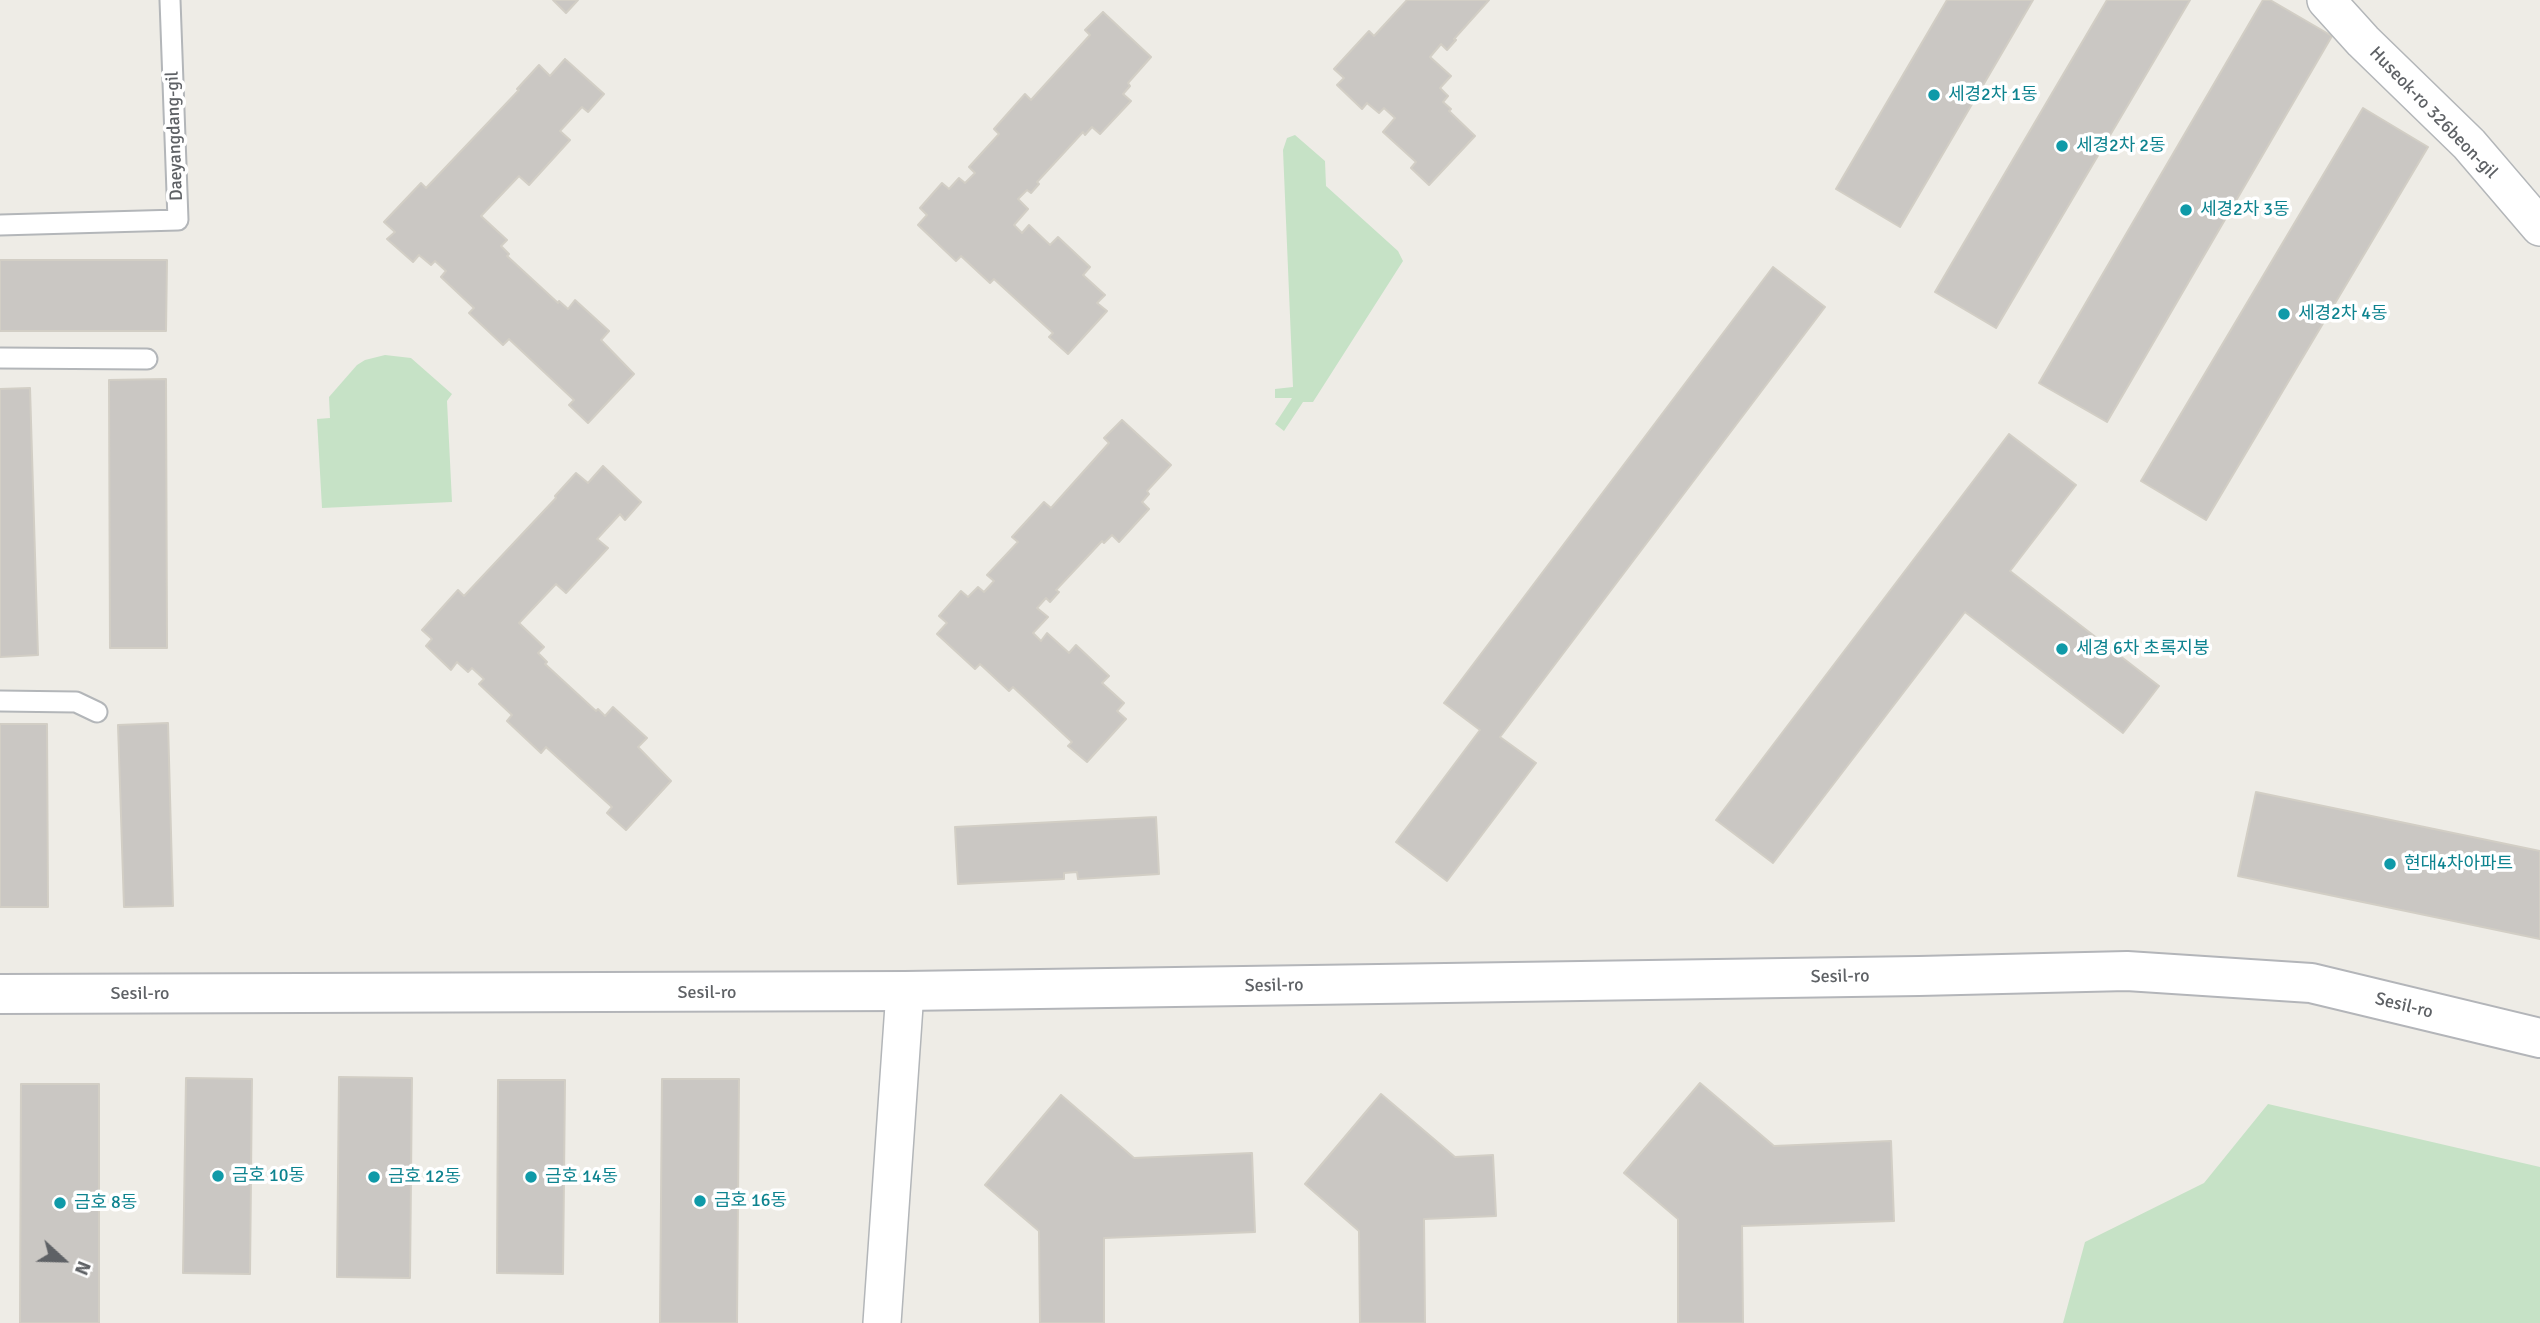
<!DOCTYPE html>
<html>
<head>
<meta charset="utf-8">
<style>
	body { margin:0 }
	#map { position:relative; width:2540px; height:1323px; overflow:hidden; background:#eeece6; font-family:Signika,sans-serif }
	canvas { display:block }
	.north { position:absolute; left:28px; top:1225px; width:70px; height:70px; -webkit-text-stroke:5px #fff; paint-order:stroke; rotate:112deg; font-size:19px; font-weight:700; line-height:28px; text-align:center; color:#5e6165 }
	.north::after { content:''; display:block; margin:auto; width:24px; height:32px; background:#5e6165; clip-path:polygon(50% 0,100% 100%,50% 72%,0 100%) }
</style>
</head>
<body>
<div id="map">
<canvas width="2540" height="1323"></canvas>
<div class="north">N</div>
</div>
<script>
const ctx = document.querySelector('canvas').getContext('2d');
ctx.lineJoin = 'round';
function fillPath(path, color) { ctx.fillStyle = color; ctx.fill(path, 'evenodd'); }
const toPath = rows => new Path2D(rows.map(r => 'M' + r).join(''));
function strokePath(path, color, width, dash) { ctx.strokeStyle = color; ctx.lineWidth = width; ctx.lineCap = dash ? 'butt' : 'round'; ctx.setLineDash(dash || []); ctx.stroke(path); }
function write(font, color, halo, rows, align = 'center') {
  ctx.font = font + ' Signika,"Noto Sans KR",sans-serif'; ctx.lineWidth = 7; ctx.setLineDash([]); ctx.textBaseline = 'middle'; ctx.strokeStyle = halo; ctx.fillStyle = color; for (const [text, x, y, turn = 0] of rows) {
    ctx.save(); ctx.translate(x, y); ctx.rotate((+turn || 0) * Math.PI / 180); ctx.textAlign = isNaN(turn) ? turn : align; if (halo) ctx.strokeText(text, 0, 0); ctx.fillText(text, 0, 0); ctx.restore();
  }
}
fillPath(toPath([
	[1295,135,1325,161,1326,186,1398,251,1403,261,1313,402,1303,402,1284,431,1275,424,1292,398,1275,398,1275,389,1293,387,1283,150,1287,138],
	[385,355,411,358,452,394,447,401,452,502,322,508,317,419,330,418,329,397,357,365,365,360],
	[2268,1104,2540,1167,2540,1323,2063,1323,2085,1242,2204,1183]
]), '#c6e2c6');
const building = toPath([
	[553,0,578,0,566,13,553,0],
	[1407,0,1489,0,1454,39,1456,40,1447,50,1441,44,1430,57,1451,76,1440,88,1448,96,1443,102,1451,109,1449,111,1475,136,1429,185,1411,168,1416,162,1383,132,1395,118,1384,108,1379,113,1367,103,1362,109,1337,85,1344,78,1334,69,1369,31,1374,36,1407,0],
	[1947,0,2033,0,1900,227,1836,189,1947,0],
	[2107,0,2190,0,1996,328,1935,292,2107,0],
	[2263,0,2270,0,2332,36,2107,422,2039,383,2263,0],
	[1103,12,1151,57,1128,83,1130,86,1123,94,1131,101,1100,134,1092,127,1085,135,1083,132,1037,182,1039,184,1031,193,1027,190,1018,199,1028,209,1014,225,1022,233,1029,225,1050,245,1058,237,1090,267,1083,275,1105,295,1097,303,1107,311,1068,354,1049,337,1053,333,994,279,990,283,961,256,956,261,918,225,927,215,920,208,942,183,949,189,959,178,965,183,975,173,969,167,999,134,994,129,1025,94,1031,100,1090,35,1085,30,1103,12],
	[565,59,604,94,588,112,582,107,560,131,570,140,529,185,519,176,481,216,507,240,501,246,509,254,507,256,558,303,559,301,568,309,575,300,609,331,601,340,634,374,588,423,569,405,574,400,509,339,503,345,469,313,474,308,441,277,446,271,435,261,431,265,419,255,413,262,387,239,395,232,384,222,421,183,426,188,519,90,517,89,539,65,550,76,565,59],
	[2363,108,2428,147,2206,520,2141,481,2363,108],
	[0,260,167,260,166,331,0,331,0,260],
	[1773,267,1825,307,1500,737,1536,763,1447,881,1396,842,1480,730,1444,703,1773,267],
	[166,379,167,648,110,648,109,380,166,379],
	[30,388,38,655,0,657,0,389,30,388],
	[1122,420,1171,465,1147,491,1149,494,1142,502,1149,509,1119,542,1112,535,1104,543,1102,541,1056,590,1059,592,1050,602,1046,598,1037,608,1048,617,1033,633,1041,641,1047,633,1069,653,1076,645,1109,676,1102,683,1124,703,1117,711,1126,719,1087,762,1068,746,1072,742,1013,687,1009,691,980,664,975,669,937,634,947,623,939,616,961,591,968,597,978,587,984,592,994,581,987,575,1018,542,1012,537,1044,502,1051,508,1109,443,1104,438,1122,420],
	[2009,434,2076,485,2010,571,2159,686,2123,733,1965,612,1773,863,1716,820,2009,434],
	[603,466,641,502,625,520,620,514,597,539,608,548,566,593,556,584,519,623,544,647,538,653,547,662,545,664,596,711,598,709,605,716,613,707,647,738,638,747,671,781,626,830,607,813,612,807,546,747,541,753,507,721,512,715,479,684,484,679,472,668,468,672,457,662,451,670,426,646,432,639,422,630,458,590,464,596,556,498,555,496,576,473,588,483,603,466],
	[168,723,173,906,124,907,118,725,168,723],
	[0,724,47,724,48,907,0,907,0,724],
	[2256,792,2540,851,2540,939,2238,876,2256,792],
	[1156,817,1159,874,1078,879,1077,872,1064,873,1064,879,958,884,955,827,1156,817],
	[339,1077,412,1078,410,1278,337,1277,339,1077],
	[186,1078,252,1079,250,1274,183,1273,186,1078],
	[662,1079,739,1079,737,1323,660,1323,662,1079],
	[498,1080,565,1080,563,1274,497,1273,498,1080],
	[1700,1083,1774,1146,1891,1141,1894,1221,1742,1226,1743,1323,1678,1323,1678,1219,1624,1173,1700,1083],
	[21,1084,99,1084,99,1323,20,1323,21,1084],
	[1381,1094,1455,1157,1493,1155,1496,1216,1424,1219,1425,1323,1360,1323,1359,1231,1305,1184,1381,1094],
	[1061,1095,1134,1158,1252,1153,1255,1232,1104,1238,1104,1323,1040,1323,1039,1231,985,1185,1061,1095]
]);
fillPath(building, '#cac7c3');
strokePath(building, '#d2cec5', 2);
const lane = toPath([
	[0,225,178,220,170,0],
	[0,358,147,359],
	[0,701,76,702,97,712]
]);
const street = toPath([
	[2326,0,2363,41,2469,144,2540,227],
	[882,1323,905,991]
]);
const secondary = toPath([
	[0,994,905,991,1919,976,2127,971,2311,983,2540,1038]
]);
strokePath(lane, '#b3b6b9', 23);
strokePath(street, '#b3b6b9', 40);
strokePath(secondary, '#b3b5b9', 42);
strokePath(lane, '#fff', 19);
strokePath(street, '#fff', 37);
strokePath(secondary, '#fff', 38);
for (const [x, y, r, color] of [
	[1934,95,7,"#0f9aa8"],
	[2062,146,7,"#0f9aa8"],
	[2186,210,7,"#0f9aa8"],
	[2284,314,7,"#0f9aa8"],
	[2062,649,7,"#0f9aa8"],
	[2390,864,7,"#0f9aa8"],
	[218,1176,7,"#0f9aa8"],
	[374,1177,7,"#0f9aa8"],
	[531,1177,7,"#0f9aa8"],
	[700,1201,7,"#0f9aa8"],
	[60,1203,7,"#0f9aa8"]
]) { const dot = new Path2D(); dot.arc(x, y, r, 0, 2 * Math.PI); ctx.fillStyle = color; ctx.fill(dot); strokePath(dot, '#fff', 2.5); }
write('18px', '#0d838f', '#fff', [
	["세경2차 1동",1948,95],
	["세경2차 2동",2076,146],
	["세경2차 3동",2200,210],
	["세경2차 4동",2298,314],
	["세경 6차 초록지붕",2076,649],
	["현대4차아파트",2404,864],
	["금호 10동",232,1176],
	["금호 12동",388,1177],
	["금호 14동",545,1177],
	["금호 16동",714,1201],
	["금호 8동",74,1203]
], 'left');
write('18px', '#5e6165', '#fff', [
	["Huseok-ro 326beon-gil",2433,113,46],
	["Daeyangdang-gil",175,136,-92],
	["Sesil-ro",1840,977,-1],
	["Sesil-ro",1274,986,-1],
	["Sesil-ro",707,993],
	["Sesil-ro",140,994],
	["Sesil-ro",2404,1006,14]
]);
</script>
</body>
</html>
